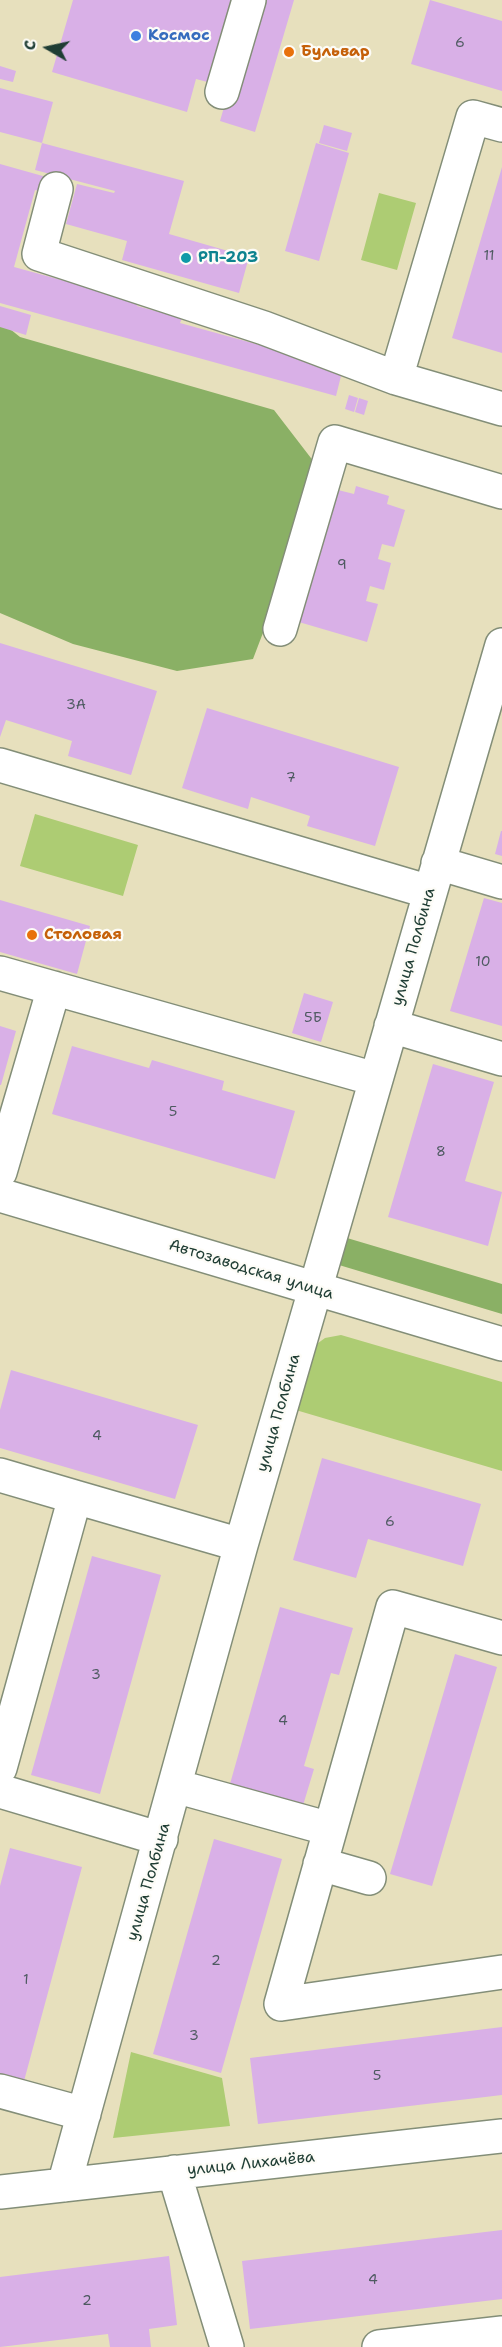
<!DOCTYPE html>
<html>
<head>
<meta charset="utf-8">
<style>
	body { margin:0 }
	#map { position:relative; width:502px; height:2347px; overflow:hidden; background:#e7e0bd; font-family:"Shantell Sans",sans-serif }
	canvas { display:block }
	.north { position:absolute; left:18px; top:18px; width:60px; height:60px; -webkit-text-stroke:4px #fdfcf7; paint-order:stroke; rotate:279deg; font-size:16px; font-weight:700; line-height:24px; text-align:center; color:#1f3d34 }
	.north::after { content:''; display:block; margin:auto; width:21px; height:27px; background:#1f3d34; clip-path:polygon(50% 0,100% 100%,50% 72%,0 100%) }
</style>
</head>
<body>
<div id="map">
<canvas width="502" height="2347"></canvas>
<div class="north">С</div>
</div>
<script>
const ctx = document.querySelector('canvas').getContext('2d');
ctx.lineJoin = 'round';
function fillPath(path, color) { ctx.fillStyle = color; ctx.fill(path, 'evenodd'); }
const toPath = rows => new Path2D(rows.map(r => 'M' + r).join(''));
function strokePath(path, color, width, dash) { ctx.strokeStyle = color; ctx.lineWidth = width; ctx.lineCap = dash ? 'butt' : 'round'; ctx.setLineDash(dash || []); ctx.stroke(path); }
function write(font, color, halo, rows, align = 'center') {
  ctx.font = font + ' "Shantell Sans",sans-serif'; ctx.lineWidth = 4.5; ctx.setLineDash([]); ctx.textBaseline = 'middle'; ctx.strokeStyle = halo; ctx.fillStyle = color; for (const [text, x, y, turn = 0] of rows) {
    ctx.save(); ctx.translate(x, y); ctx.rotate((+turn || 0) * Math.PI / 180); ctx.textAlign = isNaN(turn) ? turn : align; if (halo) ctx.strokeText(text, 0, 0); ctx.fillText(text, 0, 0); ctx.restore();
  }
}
fillPath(toPath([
	[379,193,416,203,397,270,361,260],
	[35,814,138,845,123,896,20,866],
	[341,1335,502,1382,502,1471,289,1408,314,1346,325,1338],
	[131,2052,222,2078,230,2126,113,2138]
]), '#adcc73');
fillPath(toPath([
	[0,321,20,337,274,410,314,462,285,575,253,659,177,671,73,644,0,613],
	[347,1238,502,1284,502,1314,339,1265]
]), '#8ab065');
fillPath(toPath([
	[73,0,240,0,215,84,196,79,187,112,52,72],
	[255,0,294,0,255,132,220,121],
	[430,0,502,21,502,91,411,64],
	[0,66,16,71,13,82,0,79],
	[0,88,53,102,42,143,184,181,169,234,249,257,239,293,122,260,127,241,66,224,77,184,114,193,115,191,35,170,42,143,0,132],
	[324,125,352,133,347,151,319,143],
	[316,143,349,153,319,261,285,251],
	[0,164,57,180,53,195,35,190,14,267,138,301,137,306,182,318,180,323,343,368,336,396,0,303],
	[502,167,502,353,452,338],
	[0,306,31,315,26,335,0,327],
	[349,395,358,398,354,412,345,409],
	[359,398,368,401,364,415,355,412],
	[356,486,389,496,387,504,405,510,394,547,382,544,378,559,391,563,384,590,370,586,366,601,378,604,367,642,292,620,330,488,354,494],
	[0,643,157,691,131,775,68,756,72,741,6,720,0,737],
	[207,708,399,767,375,846,307,826,310,816,251,797,248,809,182,788],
	[501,831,502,831,502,856,495,854],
	[484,898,502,903,502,1026,450,1011],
	[0,900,90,926,77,974,0,952],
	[304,993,333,1002,321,1042,292,1033],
	[0,1026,16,1031,1,1085,0,1085],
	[72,1046,149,1068,152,1060,224,1081,222,1090,295,1111,275,1179,52,1114],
	[433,1064,494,1082,465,1181,502,1192,488,1246,388,1217],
	[11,1370,198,1425,175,1499,0,1448,0,1410],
	[322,1458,481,1504,463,1566,368,1539,356,1578,293,1560],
	[92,1556,161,1575,100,1794,31,1775],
	[280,1607,353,1628,339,1675,331,1673,304,1766,314,1769,301,1812,228,1791],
	[455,1654,497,1667,432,1886,390,1874],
	[214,1839,282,1859,221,2073,153,2054],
	[10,1848,82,1867,24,2081,0,2075,0,1886],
	[502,2027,502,2095,258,2124,250,2058],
	[502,2230,502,2299,250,2329,242,2261],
	[169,2256,177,2325,149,2329,151,2347,110,2347,108,2334,0,2347,0,2277]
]), '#d9b0e7');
const minor = toPath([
	[222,92,249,0],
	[56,189,39,254,264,328,396,378,502,409],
	[396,378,473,117,502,125],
	[280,629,335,442,502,492],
	[0,765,430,892],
	[438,863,502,882],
	[0,973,375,1079],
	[391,1026,502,1059],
	[0,1172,54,988],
	[0,1195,502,1344],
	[0,1475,75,1497,0,1768],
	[75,1497,241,1545],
	[502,1638,393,1607,281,2004,502,1972],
	[175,1786,330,1829],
	[0,1791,161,1839],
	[320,1864,369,1878],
	[0,2091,84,2114],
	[174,2172,227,2347],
	[64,2185,241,1545,502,645],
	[0,2192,502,2136],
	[379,2347,502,2333]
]);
strokePath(minor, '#838e78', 36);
strokePath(minor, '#fff', 33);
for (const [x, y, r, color] of [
	[136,36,6,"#3f7fe0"],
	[289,52,6,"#e8710a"],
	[186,258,6,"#0f9aa8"],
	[32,935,6,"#e8710a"]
]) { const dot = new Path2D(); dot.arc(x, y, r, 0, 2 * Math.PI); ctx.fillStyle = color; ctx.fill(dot); strokePath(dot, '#fdfcf7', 2); }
write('14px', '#4e5a61', null, [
	["6",460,43],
	["11",489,256],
	["9",342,565],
	["3А",76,705],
	["7",291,778],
	["10",483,962],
	["5Б",313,1018],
	["5",173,1112],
	["8",441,1152],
	["4",97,1436],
	["6",390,1522],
	["3",96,1675],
	["4",283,1721],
	["2",216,1961],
	["1",26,1980],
	["3",194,2036],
	["5",377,2076],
	["4",373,2280],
	["2",87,2301]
]);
write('bold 16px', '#366cbe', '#fdfcf7', [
	["Космос",148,36]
], 'left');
write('bold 16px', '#c56008', '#fdfcf7', [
	["Бульвар",301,52],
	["Столовая",44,935]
], 'left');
write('bold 16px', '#0d838f', '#fdfcf7', [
	["РП-203",198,258]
], 'left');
write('16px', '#1f3d34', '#fdfcf7', [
	["улица Полбина",414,947,-74],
	["Автозаводская улица",251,1270,17],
	["улица Полбина",279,1413,-74],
	["улица Полбина",149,1882,-74],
	["улица Лихачёва",251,2164,-6]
]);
</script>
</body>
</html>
